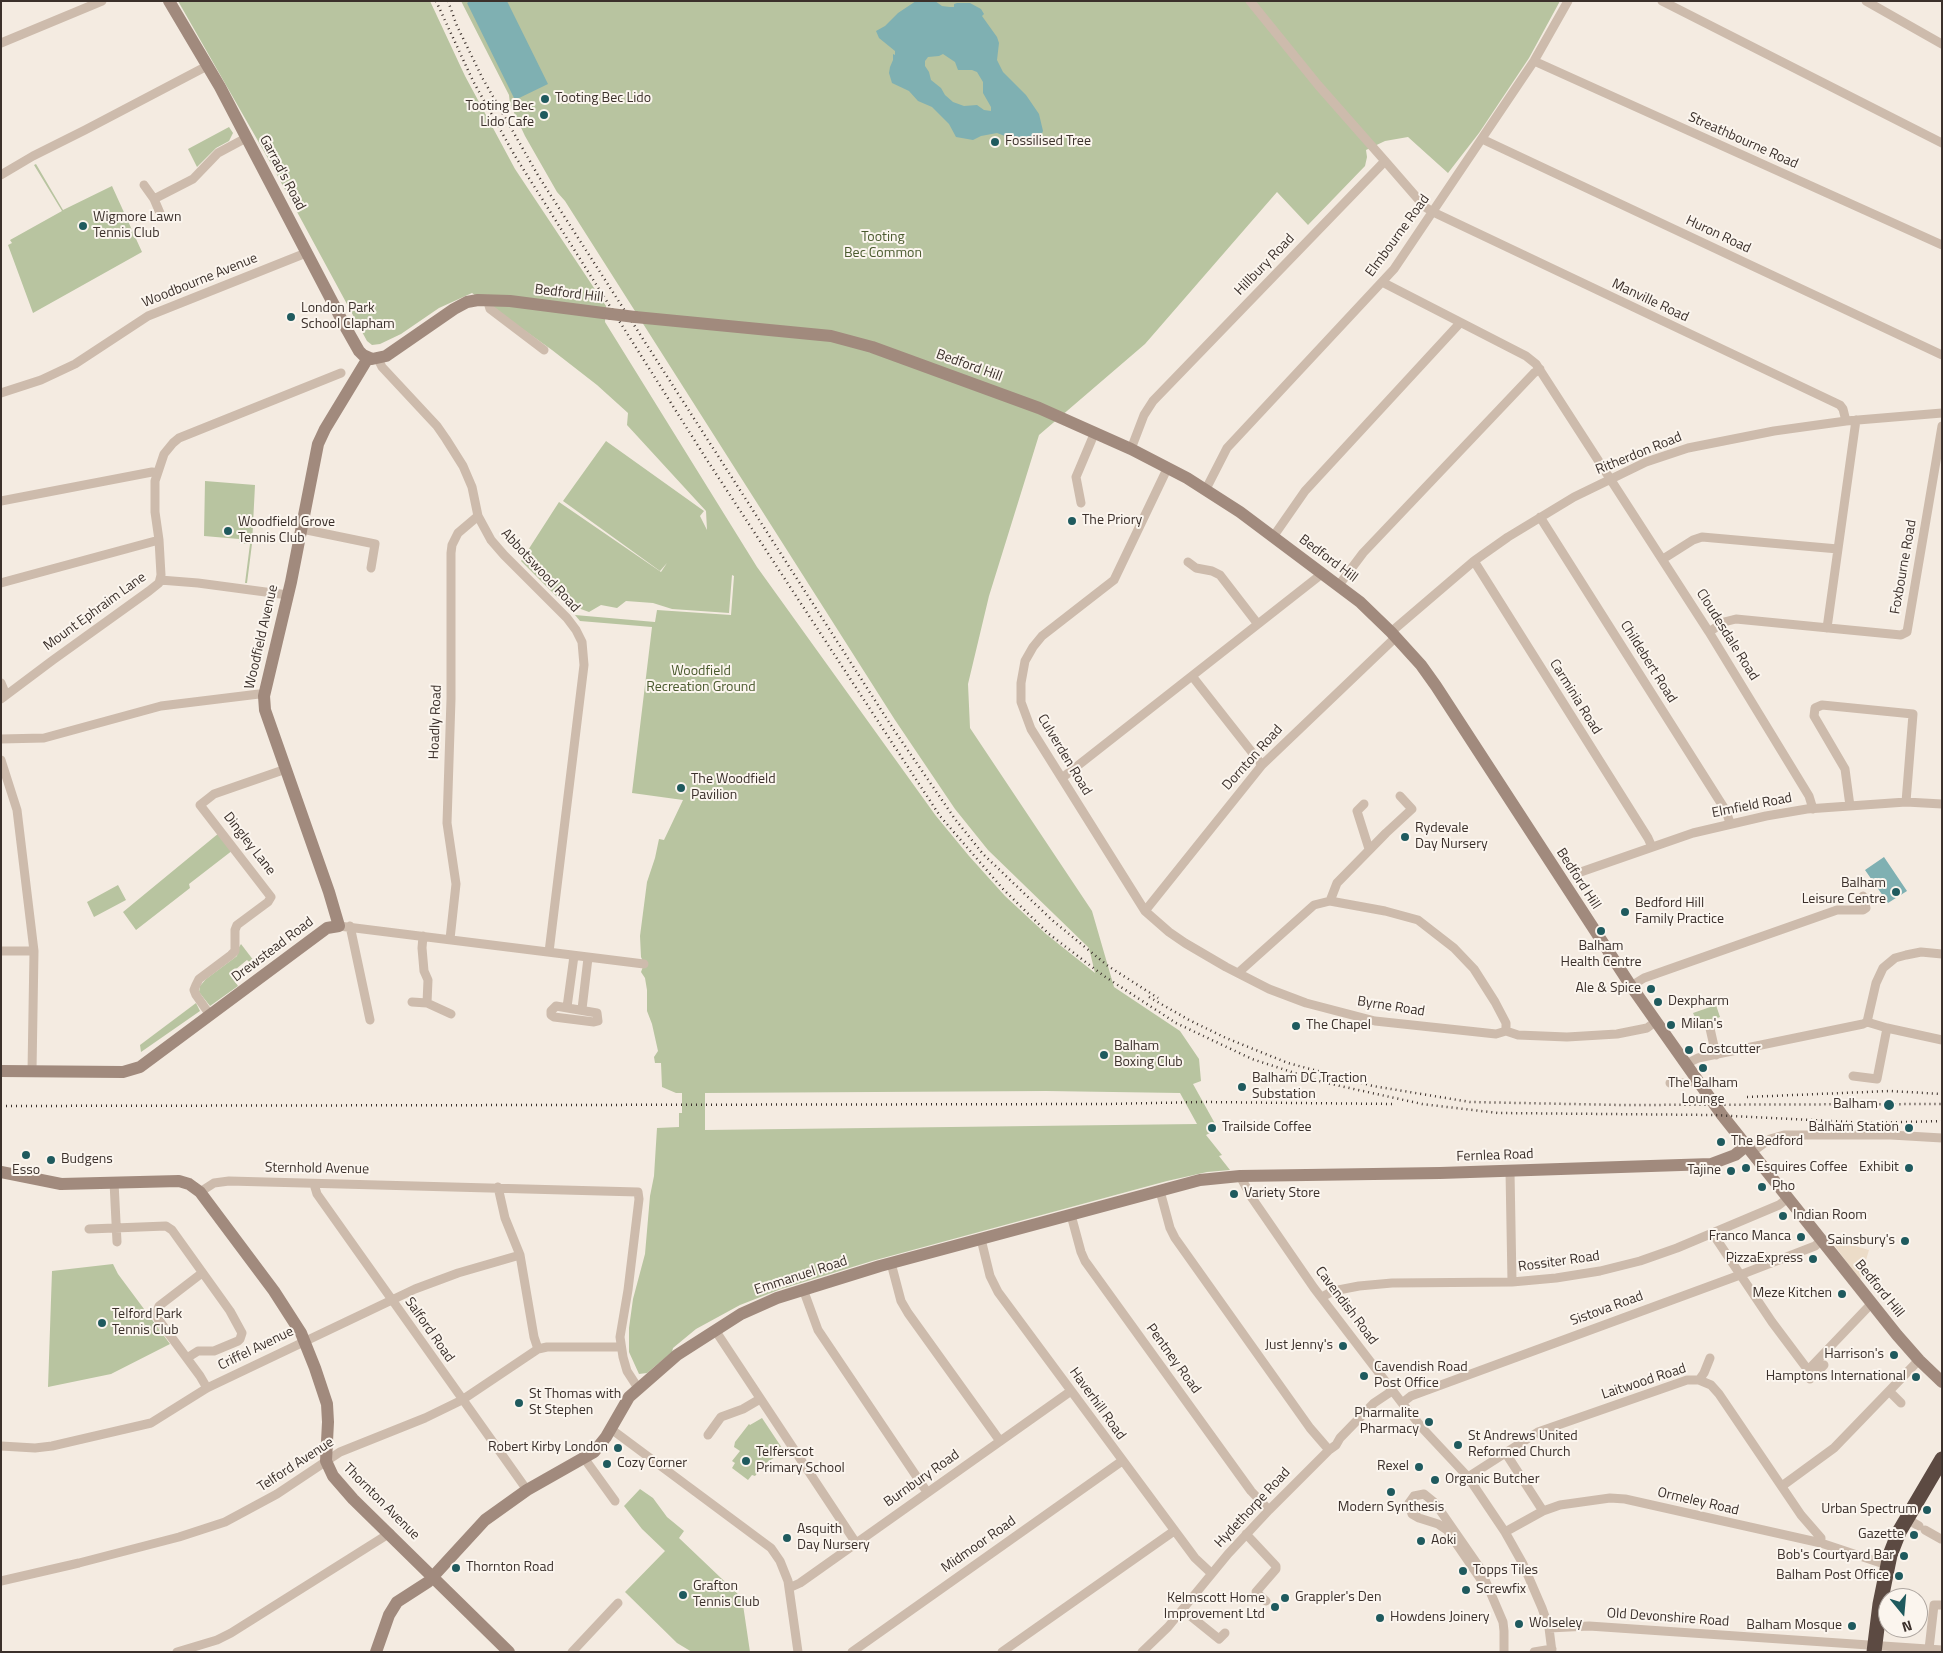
<!DOCTYPE html>
<html>
<head>
<meta charset="utf-8">
<style>
	body { margin:0 }
	#map { position:relative; width:1943px; height:1653px; overflow:hidden; background:#f4ebe1; font-family:"Titillium Web",sans-serif }
	canvas { display:block }
	.frame { position:absolute; inset:0; border:2px solid #3b302b; pointer-events:none }
	.north { position:absolute; left:1878px; top:1588px; width:50px; height:50px; box-sizing:border-box; background:#fbf5ee; border:1px solid #aea6a0; border-radius:50%; rotate:163deg; font-size:14px; font-weight:700; line-height:20px; text-align:center; color:#3b302b }
	.north::after { content:''; display:block; margin:auto; width:18px; height:22px; background:#1f5a5e; clip-path:polygon(50% 0,100% 100%,50% 72%,0 100%) }
</style>
</head>
<body>
<div id="map">
<canvas width="1943" height="1653"></canvas>
<div class="frame"></div>
<div class="north">N</div>
</div>
<script>
const ctx = document.querySelector('canvas').getContext('2d');
ctx.lineJoin = 'round';
function fillPath(path, color) { ctx.fillStyle = color; ctx.fill(path, 'evenodd'); }
const toPath = rows => new Path2D(rows.map(r => 'M' + r).join(''));
function strokePath(path, color, width, dash) { ctx.strokeStyle = color; ctx.lineWidth = width; ctx.lineCap = dash ? 'butt' : 'round'; ctx.setLineDash(dash || []); ctx.stroke(path); }
function write(font, color, halo, rows, align = 'center') {
  ctx.font = font + ' "Titillium Web",sans-serif'; ctx.lineWidth = 4; ctx.setLineDash([]); ctx.textBaseline = 'middle'; ctx.strokeStyle = halo; ctx.fillStyle = color; for (const [text, x, y, turn = 0] of rows) {
    ctx.save(); ctx.translate(x, y); ctx.rotate((+turn || 0) * Math.PI / 180); ctx.textAlign = isNaN(turn) ? turn : align; if (halo) ctx.strokeText(text, 0, 0); ctx.fillText(text, 0, 0); ctx.restore();
  }
}
fillPath(toPath([
	[178,1,430,1,465,76,515,169,606,306,605,322,757,567,936,816,969,856,1005,896,1046,934,1095,973,1089,948,988,850,955,809,895,720,565,201,557,192,525,136,510,104,509,95,461,1,1560,1,1529,58,1479,133,1448,173,1408,137,1385,141,1366,150,1367,157,1365,166,1308,225,1277,192,1145,344,1039,435,989,596,968,684,970,728,1092,911,1114,987,1180,1031,1199,1059,1201,1081,1193,1084,1218,1129,1206,1135,1222,1155,1219,1156,1230,1170,1207,1172,1167,1181,872,1261,781,1289,740,1305,696,1329,673,1348,672,1352,647,1373,639,1374,629,1352,629,1328,633,1299,645,1254,650,1196,654,1176,657,1128,679,1127,679,1113,682,1113,682,1093,676,1093,662,1087,661,1063,655,1063,654,1057,658,1051,652,1024,647,1011,647,990,645,978,641,972,644,964,641,957,640,936,647,882,655,858,659,839,664,840,683,800,632,793,652,627,580,621,575,615,655,622,657,610,731,615,734,576,732,575,729,613,672,609,653,603,626,601,617,608,601,605,589,612,578,608,574,599,564,602,559,599,521,561,559,502,661,572,667,563,660,571,563,501,606,441,704,511,700,516,707,530,706,511,627,425,628,413,597,385,552,350,472,293,439,308,401,334,380,344,372,345,367,341,270,162],
	[1046,1091,1180,1093,1197,1124,705,1130,705,1093],
	[229,127,233,133,229,141,216,148,197,167,188,149],
	[36,164,63,210,112,186,142,252,33,313,8,245,12,243,10,240,62,211,34,165],
	[205,481,255,485,252,544,247,583,245,583,250,544,239,543,239,539,204,536],
	[219,833,233,850,189,884,190,888,136,930,123,912],
	[118,885,126,900,94,917,87,902],
	[241,944,254,961,251,964,247,960,230,974,238,986,210,1006,199,992,200,986,206,979,237,956,238,949],
	[196,1003,200,1011,141,1052,140,1045],
	[1716,1005,1720,1017,1699,1026,1693,1013],
	[113,1264,118,1274,170,1344,111,1374,48,1387,52,1271],
	[762,1418,784,1451,766,1463,755,1476,752,1475,748,1480,732,1468,735,1463,732,1461,740,1451,734,1447,735,1442,749,1424,750,1425],
	[640,1489,653,1498,667,1517,684,1531,679,1538,742,1598,750,1652,692,1652,677,1643,625,1592,665,1551,642,1529,624,1506]
]), '#b8c4a0');
fillPath(toPath([
	[1831,1239,1869,1250,1860,1280,1837,1249]
]), '#ecdcc8');
fillPath(toPath([
	[470,1,507,1,548,84,515,100,467,3],
	[916,1,935,1,942,6,950,7,954,7,954,4,957,3,970,3,981,9,984,14,982,16,997,37,999,43,997,60,1003,72,1026,95,1039,114,1043,131,1039,140,1035,143,1026,144,997,133,981,136,973,140,956,137,949,124,932,107,918,101,909,91,892,83,889,73,890,67,893,60,893,54,895,55,895,51,879,38,876,31,885,26,898,13],
	[943,54,955,62,958,70,972,70,977,72,983,82,983,93,991,107,991,111,984,110,977,105,964,106,953,102,945,95,941,88,931,80,929,72,925,66,925,61,928,57,939,56],
	[1884,857,1907,891,1888,903,1865,870]
]), '#7fb0b2');
strokePath(toPath([
	[1250,1,1318,85,1385,161],
	[1662,1,1942,143],
	[1866,1,1942,44],
	[1,43,102,1],
	[1534,61,1942,245],
	[1482,139,1942,355],
	[1,175,33,156,85,130,207,66],
	[144,185,154,199,160,213],
	[154,199,193,179,218,153,246,138],
	[1382,282,1526,356,1536,364,1709,632,1809,796,1813,809],
	[487,299,490,309,544,350],
	[378,359,382,367,437,426,446,439,463,466,472,487,478,516,491,540,504,555,567,618,576,630,582,642,584,665,549,952],
	[1,393,41,380,75,364,148,316,306,253],
	[1131,449,1144,415,1153,401,1385,161,1425,207,1433,212,1840,405,1843,409,1846,421],
	[1168,467,1114,580,1042,636,1033,647,1025,661,1021,683,1021,702,1031,729,1145,911,1169,932,1185,943,1226,967,1269,989,1306,1003,1375,1021,1496,1034,1506,1031,1518,1035,1567,1037,1617,1034,1647,1028,1655,1022],
	[1206,489,1227,448,1394,269,1534,61,1568,1],
	[1,501,152,472,157,473],
	[1081,503,1076,477,1095,432],
	[1540,517,1726,811,1730,823],
	[302,529,375,544,371,568],
	[1273,537,1305,491,1460,323],
	[1663,559,1693,540,1702,537,1838,549],
	[1474,561,1648,838,1652,847],
	[1188,562,1196,568,1212,571,1220,575,1257,623],
	[160,580,198,583,288,595],
	[1,583,159,540],
	[1339,585,1363,553,1534,373,1540,369],
	[1827,628,1856,420],
	[1391,632,1474,561,1508,537,1574,497,1646,462,1688,448,1774,431,1846,421,1942,413],
	[1709,632,1724,622,1736,619,1901,635,1907,632,1942,426],
	[1192,676,1262,765],
	[1,683,6,695],
	[1,699,53,660,149,591,159,583,161,575,159,540,155,512,155,481,164,454,173,443,179,438,341,373],
	[1,739,44,738,161,706,259,694,264,696],
	[1,760,17,810,34,951,32,1071],
	[1062,778,1323,573],
	[1364,804,1357,811,1369,849],
	[1850,806,1845,769,1814,716,1815,708,1822,705,1913,714,1906,802],
	[1575,874,1693,833,1766,816,1807,809,1906,802,1942,804],
	[1330,901,1337,883,1386,833,1412,809,1400,796],
	[1145,911,1262,765,1396,637],
	[339,926,644,964],
	[350,926,370,1020],
	[423,936,422,948,424,971,428,980,427,1003,451,1014],
	[450,939,456,884,447,823,451,699,451,553,452,545,458,533,478,516],
	[1,951,34,951],
	[1238,973,1314,905,1330,901,1385,911,1418,920,1454,948,1474,969,1495,1002,1506,1023,1506,1031],
	[1631,986,1644,978,1837,910,1863,910,1866,908,1863,896],
	[412,1002,427,1003],
	[556,1006,597,1013,598,1021,594,1022,554,1017,551,1015,551,1011,556,1006],
	[567,1007,574,956],
	[582,1009,588,958],
	[210,1015,196,995,194,990,196,985,199,979,231,955,235,951,235,930,237,925,268,902,271,897,200,805,214,794,286,769],
	[1867,1022,1876,983,1883,968,1895,958,1906,955,1921,952,1942,954],
	[1709,1024,1716,1055],
	[1686,1064,1698,1058,1863,1024,1867,1022,1887,1028,1942,1040],
	[1853,1076,1877,1079,1887,1028],
	[1670,1083,1687,1083,1697,1080],
	[1751,1153,1770,1139,1784,1135,1891,1135,1942,1138],
	[1510,1171,1512,1282],
	[1240,1176,1252,1198,1314,1288,1402,1403,1424,1430,1468,1477,1505,1532,1523,1564,1542,1608,1549,1628,1552,1652],
	[114,1182,117,1242],
	[314,1184,317,1194,527,1490],
	[498,1187,505,1218,520,1255,534,1337,538,1349],
	[1160,1191,1170,1228,1175,1238,1310,1428,1329,1450],
	[200,1192,214,1183,229,1181,638,1192,639,1199,628,1290,620,1337,623,1357,627,1371,638,1388],
	[1071,1215,1081,1252,1085,1261,1251,1491,1269,1510],
	[89,1229,166,1226,172,1230,230,1311,242,1333,240,1339,238,1341,214,1351,198,1351,187,1358],
	[1713,1234,1772,1322,1808,1370,1872,1303],
	[981,1239,990,1276,998,1292,1195,1558,1211,1573],
	[891,1263,901,1301,908,1313,1000,1441],
	[202,1273,159,1306,156,1314,158,1319,200,1376,207,1388],
	[803,1289,818,1330,927,1492],
	[1322,1297,1333,1291,1359,1286,1392,1283,1512,1282,1556,1278,1600,1271,1640,1261,1677,1248,1779,1205,1788,1198],
	[715,1330,856,1543],
	[1810,1379,1824,1365],
	[1699,1380,1704,1373,1710,1358],
	[1889,1391,1901,1403],
	[1402,1403,1411,1396,1740,1275,1815,1246,1821,1241],
	[611,1429,771,1548,780,1561,788,1581,798,1652],
	[708,1435,721,1417,743,1409,760,1399],
	[1,1446,35,1448,52,1446,151,1423,207,1388,415,1289,458,1273,520,1255],
	[1505,1452,1543,1511],
	[584,1458,615,1501],
	[1468,1477,1538,1432,1687,1380,1699,1380,1711,1385,1719,1394,1801,1515,1821,1538,1821,1543],
	[1782,1486,1834,1448,1919,1360],
	[1907,1519,1919,1526],
	[1925,1530,1941,1539],
	[1505,1532,1543,1511,1560,1505,1610,1498,1625,1499,1821,1543,1887,1565],
	[1246,1534,1276,1566,1276,1569,1256,1592,1266,1601],
	[1,1581,79,1563,179,1537,225,1522,277,1494,340,1452,425,1418,462,1400,538,1349,547,1347,621,1347],
	[789,1588,800,1583,1071,1391],
	[1488,1590,1447,1530,1438,1524,1419,1518,1412,1514,1409,1503,1414,1496,1424,1494,1435,1503,1480,1568,1503,1622,1504,1631,1504,1652],
	[1183,1610,1219,1639,1225,1633],
	[1549,1628,1589,1626,1942,1650],
	[1929,1649,1934,1605,1942,1605],
	[177,1652,217,1640,231,1633,390,1533],
	[572,1652,618,1603],
	[852,1652,1122,1461],
	[1002,1652,1174,1531],
	[1142,1652,1168,1627,1228,1554,1269,1510,1329,1450,1336,1445,1340,1438,1374,1403,1392,1391],
	[1534,1652,1552,1649]
]), '#cdbbac', 9);
strokePath(toPath([
	[169,1,220,87,346,328,359,351,363,355,372,359,386,356,454,309,467,302,478,300,510,301,611,314],
	[635,317,831,336,872,347,1039,408,1131,449,1187,478,1240,512,1360,602,1391,632,1421,665,1436,686,1631,986,1722,1115,1897,1335,1919,1360,1942,1382],
	[1,1071,123,1072,140,1067,327,928,339,926,329,892,265,710,264,696,291,582,318,444,325,429,368,358],
	[1,1172,61,1184,179,1181,189,1184,200,1192,274,1291,301,1333,315,1368,327,1404,328,1422,326,1461,333,1476,353,1499,509,1652],
	[376,1652,389,1615,397,1602,428,1582,485,1520,527,1490,594,1452,606,1437,629,1397,677,1355,741,1314,777,1298,880,1266,1200,1180,1240,1176,1440,1173,1711,1164,1735,1155,1746,1146]
]), '#a18a7d', 12);
strokePath(toPath([
	[1874,1652,1880,1604,1890,1555,1899,1532,1942,1459]
]), '#5c4a42', 15);
strokePath(toPath([
	[436,1,473,81,515,156,707,460,940,816,1003,889,1049,934,1104,976,1176,1023,1252,1059,1322,1082,1422,1104,1498,1113,1714,1115,1869,1123,1942,1121],
	[448,1,457,26,483,79,539,177,894,730,955,819,983,854,1052,920,1108,966,1158,998],
	[1149,997,1189,1020,1226,1038,1288,1063,1373,1086,1470,1102,1621,1105,1942,1104],
	[1747,1097,1890,1091,1942,1094],
	[1,1106,1106,1104,1202,1102,1394,1104]
]), '#3b302b', 2.5, [1, 4]);
strokePath(toPath([
	[611,314,635,317]
]), '#a18a7d', 12);
for (const [x, y, r, color] of [
	[545,99,5,"#1f5a5e"],
	[544,115,5,"#1f5a5e"],
	[995,142,5,"#1f5a5e"],
	[83,226,5,"#1f5a5e"],
	[291,317,5,"#1f5a5e"],
	[1072,521,5,"#1f5a5e"],
	[228,531,5,"#1f5a5e"],
	[681,788,5,"#1f5a5e"],
	[1405,837,5,"#1f5a5e"],
	[1896,892,5,"#1f5a5e"],
	[1625,912,5,"#1f5a5e"],
	[1601,931,5,"#1f5a5e"],
	[1651,989,5,"#1f5a5e"],
	[1658,1002,5,"#1f5a5e"],
	[1671,1025,5,"#1f5a5e"],
	[1296,1026,5,"#1f5a5e"],
	[1689,1050,5,"#1f5a5e"],
	[1104,1055,5,"#1f5a5e"],
	[1703,1068,5,"#1f5a5e"],
	[1242,1087,5,"#1f5a5e"],
	[1889,1105,6,"#1f5a5e"],
	[1212,1128,5,"#1f5a5e"],
	[1909,1128,5,"#1f5a5e"],
	[1721,1142,5,"#1f5a5e"],
	[26,1155,5,"#1f5a5e"],
	[51,1160,5,"#1f5a5e"],
	[1746,1168,5,"#1f5a5e"],
	[1909,1168,5,"#1f5a5e"],
	[1731,1171,5,"#1f5a5e"],
	[1762,1187,5,"#1f5a5e"],
	[1234,1194,5,"#1f5a5e"],
	[1783,1216,5,"#1f5a5e"],
	[1801,1237,5,"#1f5a5e"],
	[1905,1241,5,"#1f5a5e"],
	[1813,1259,5,"#1f5a5e"],
	[1842,1294,5,"#1f5a5e"],
	[102,1323,5,"#1f5a5e"],
	[1343,1346,5,"#1f5a5e"],
	[1894,1355,5,"#1f5a5e"],
	[1364,1376,5,"#1f5a5e"],
	[1916,1377,5,"#1f5a5e"],
	[519,1403,5,"#1f5a5e"],
	[1429,1422,5,"#1f5a5e"],
	[1458,1445,5,"#1f5a5e"],
	[618,1448,5,"#1f5a5e"],
	[746,1461,5,"#1f5a5e"],
	[607,1464,5,"#1f5a5e"],
	[1419,1467,5,"#1f5a5e"],
	[1435,1480,5,"#1f5a5e"],
	[1391,1492,5,"#1f5a5e"],
	[1927,1510,5,"#1f5a5e"],
	[1914,1535,5,"#1f5a5e"],
	[787,1538,5,"#1f5a5e"],
	[1421,1541,5,"#1f5a5e"],
	[1904,1556,5,"#1f5a5e"],
	[456,1568,5,"#1f5a5e"],
	[1463,1571,5,"#1f5a5e"],
	[1899,1576,5,"#1f5a5e"],
	[1466,1590,5,"#1f5a5e"],
	[683,1595,5,"#1f5a5e"],
	[1285,1598,5,"#1f5a5e"],
	[1275,1607,5,"#1f5a5e"],
	[1380,1618,5,"#1f5a5e"],
	[1519,1624,5,"#1f5a5e"],
	[1852,1626,5,"#1f5a5e"]
]) { const dot = new Path2D(); dot.arc(x, y, r, 0, 2 * Math.PI); ctx.fillStyle = color; ctx.fill(dot); strokePath(dot, '#fbf5ee', 2); }
write('14px', '#3b302b', '#fbf5ee', [
	["Tooting Bec Lido",555,99],
	["Tooting Bec",534,107,"right"],
	["Lido Cafe",534,123,"right"],
	["Fossilised Tree",1005,142],
	["Wigmore Lawn",93,218],
	["Tennis Club",93,234],
	["London Park",301,309],
	["School Clapham",301,325],
	["The Priory",1082,521],
	["Woodfield Grove",238,523],
	["Tennis Club",238,539],
	["The Woodfield",691,780],
	["Pavilion",691,796],
	["Rydevale",1415,829],
	["Day Nursery",1415,845],
	["Balham",1886,884,"right"],
	["Leisure Centre",1886,900,"right"],
	["Bedford Hill",1635,904],
	["Family Practice",1635,920],
	["Balham",1601,947,"center"],
	["Health Centre",1601,963,"center"],
	["Ale & Spice",1641,989,"right"],
	["Dexpharm",1668,1002],
	["Milan's",1681,1025],
	["The Chapel",1306,1026],
	["Balham",1114,1047],
	["Boxing Club",1114,1063],
	["Costcutter",1699,1050],
	["Balham DC Traction",1252,1079],
	["Substation",1252,1095],
	["The Balham",1703,1084,"center"],
	["Lounge",1703,1100,"center"],
	["Balham",1878,1105,"right"],
	["Trailside Coffee",1222,1128],
	["Balham Station",1899,1128,"right"],
	["The Bedford",1731,1142],
	["Budgens",61,1160],
	["Esquires Coffee",1756,1168],
	["Exhibit",1899,1168,"right"],
	["Esso",26,1171,"center"],
	["Tajine",1721,1171,"right"],
	["Pho",1772,1187],
	["Variety Store",1244,1194],
	["Indian Room",1793,1216],
	["Franco Manca",1791,1237,"right"],
	["Sainsbury's",1895,1241,"right"],
	["PizzaExpress",1803,1259,"right"],
	["Meze Kitchen",1832,1294,"right"],
	["Telford Park",112,1315],
	["Tennis Club",112,1331],
	["Just Jenny's",1333,1346,"right"],
	["Harrison's",1884,1355,"right"],
	["Cavendish Road",1374,1368],
	["Post Office",1374,1384],
	["Hamptons International",1906,1377,"right"],
	["St Thomas with",529,1395],
	["St Stephen",529,1411],
	["Pharmalite",1419,1414,"right"],
	["Pharmacy",1419,1430,"right"],
	["St Andrews United",1468,1437],
	["Reformed Church",1468,1453],
	["Robert Kirby London",608,1448,"right"],
	["Telferscot",756,1453],
	["Primary School",756,1469],
	["Cozy Corner",617,1464],
	["Rexel",1409,1467,"right"],
	["Organic Butcher",1445,1480],
	["Modern Synthesis",1391,1508,"center"],
	["Urban Spectrum",1917,1510,"right"],
	["Asquith",797,1530],
	["Day Nursery",797,1546],
	["Gazette",1904,1535,"right"],
	["Aoki",1431,1541],
	["Bob's Courtyard Bar",1894,1556,"right"],
	["Thornton Road",466,1568],
	["Topps Tiles",1473,1571],
	["Balham Post Office",1889,1576,"right"],
	["Grafton",693,1587],
	["Tennis Club",693,1603],
	["Screwfix",1476,1590],
	["Grappler's Den",1295,1598],
	["Kelmscott Home",1265,1599,"right"],
	["Improvement Ltd",1265,1615,"right"],
	["Howdens Joinery",1390,1618],
	["Wolseley",1529,1624],
	["Balham Mosque",1842,1626,"right"]
], 'left');
write('14px', '#3b302b', '#fbf5ee', [
	["Streathbourne Road",1743,141,24],
	["Garrad's Road",282,173,62],
	["Huron Road",1718,235,25],
	["Elmbourne Road",1398,236,-54],
	["Hillbury Road",1265,265,-46],
	["Woodbourne Avenue",200,281,-22],
	["Bedford Hill",569,294,7],
	["Manville Road",1650,301,25],
	["Bedford Hill",969,366,20],
	["Ritherdon Road",1639,454,-22],
	["Bedford Hill",1328,559,37],
	["Foxbourne Road",1904,567,-80],
	["Abbotswood Road",540,571,47],
	["Mount Ephraim Lane",95,612,-36],
	["Cloudesdale Road",1727,635,58],
	["Woodfield Avenue",262,637,-77],
	["Childebert Road",1648,662,58],
	["Carminia Road",1575,697,58],
	["Hoadly Road",436,722,-88],
	["Culverden Road",1064,755,59],
	["Dornton Road",1253,758,-48],
	["Elmfield Road",1752,806,-11],
	["Dingley Lane",249,844,52],
	["Bedford Hill",1578,879,57],
	["Drewstead Road",273,950,-37],
	["Byrne Road",1391,1007,9],
	["Fernlea Road",1495,1156,-2],
	["Sternhold Avenue",317,1169,1],
	["Rossiter Road",1559,1262,-8],
	["Emmanuel Road",801,1276,-18],
	["Bedford Hill",1879,1289,51],
	["Cavendish Road",1346,1306,53],
	["Sistova Road",1607,1309,-20],
	["Salford Road",429,1330,55],
	["Criffel Avenue",256,1349,-26],
	["Pentney Road",1173,1359,54],
	["Laitwood Road",1644,1382,-18],
	["Haverhill Road",1097,1404,54],
	["Telford Avenue",296,1465,-33],
	["Burnbury Road",922,1479,-35],
	["Thornton Avenue",381,1502,45],
	["Ormeley Road",1698,1502,13],
	["Hydethorpe Road",1253,1508,-47],
	["Midmoor Road",979,1545,-35],
	["Old Devonshire Road",1668,1618,4]
]);
write('14px', '#4a5a2e', '#fbf5ee', [
	["Tooting",883,238],
	["Bec Common",883,254],
	["Woodfield",701,672],
	["Recreation Ground",701,688]
]);
</script>
</body>
</html>
